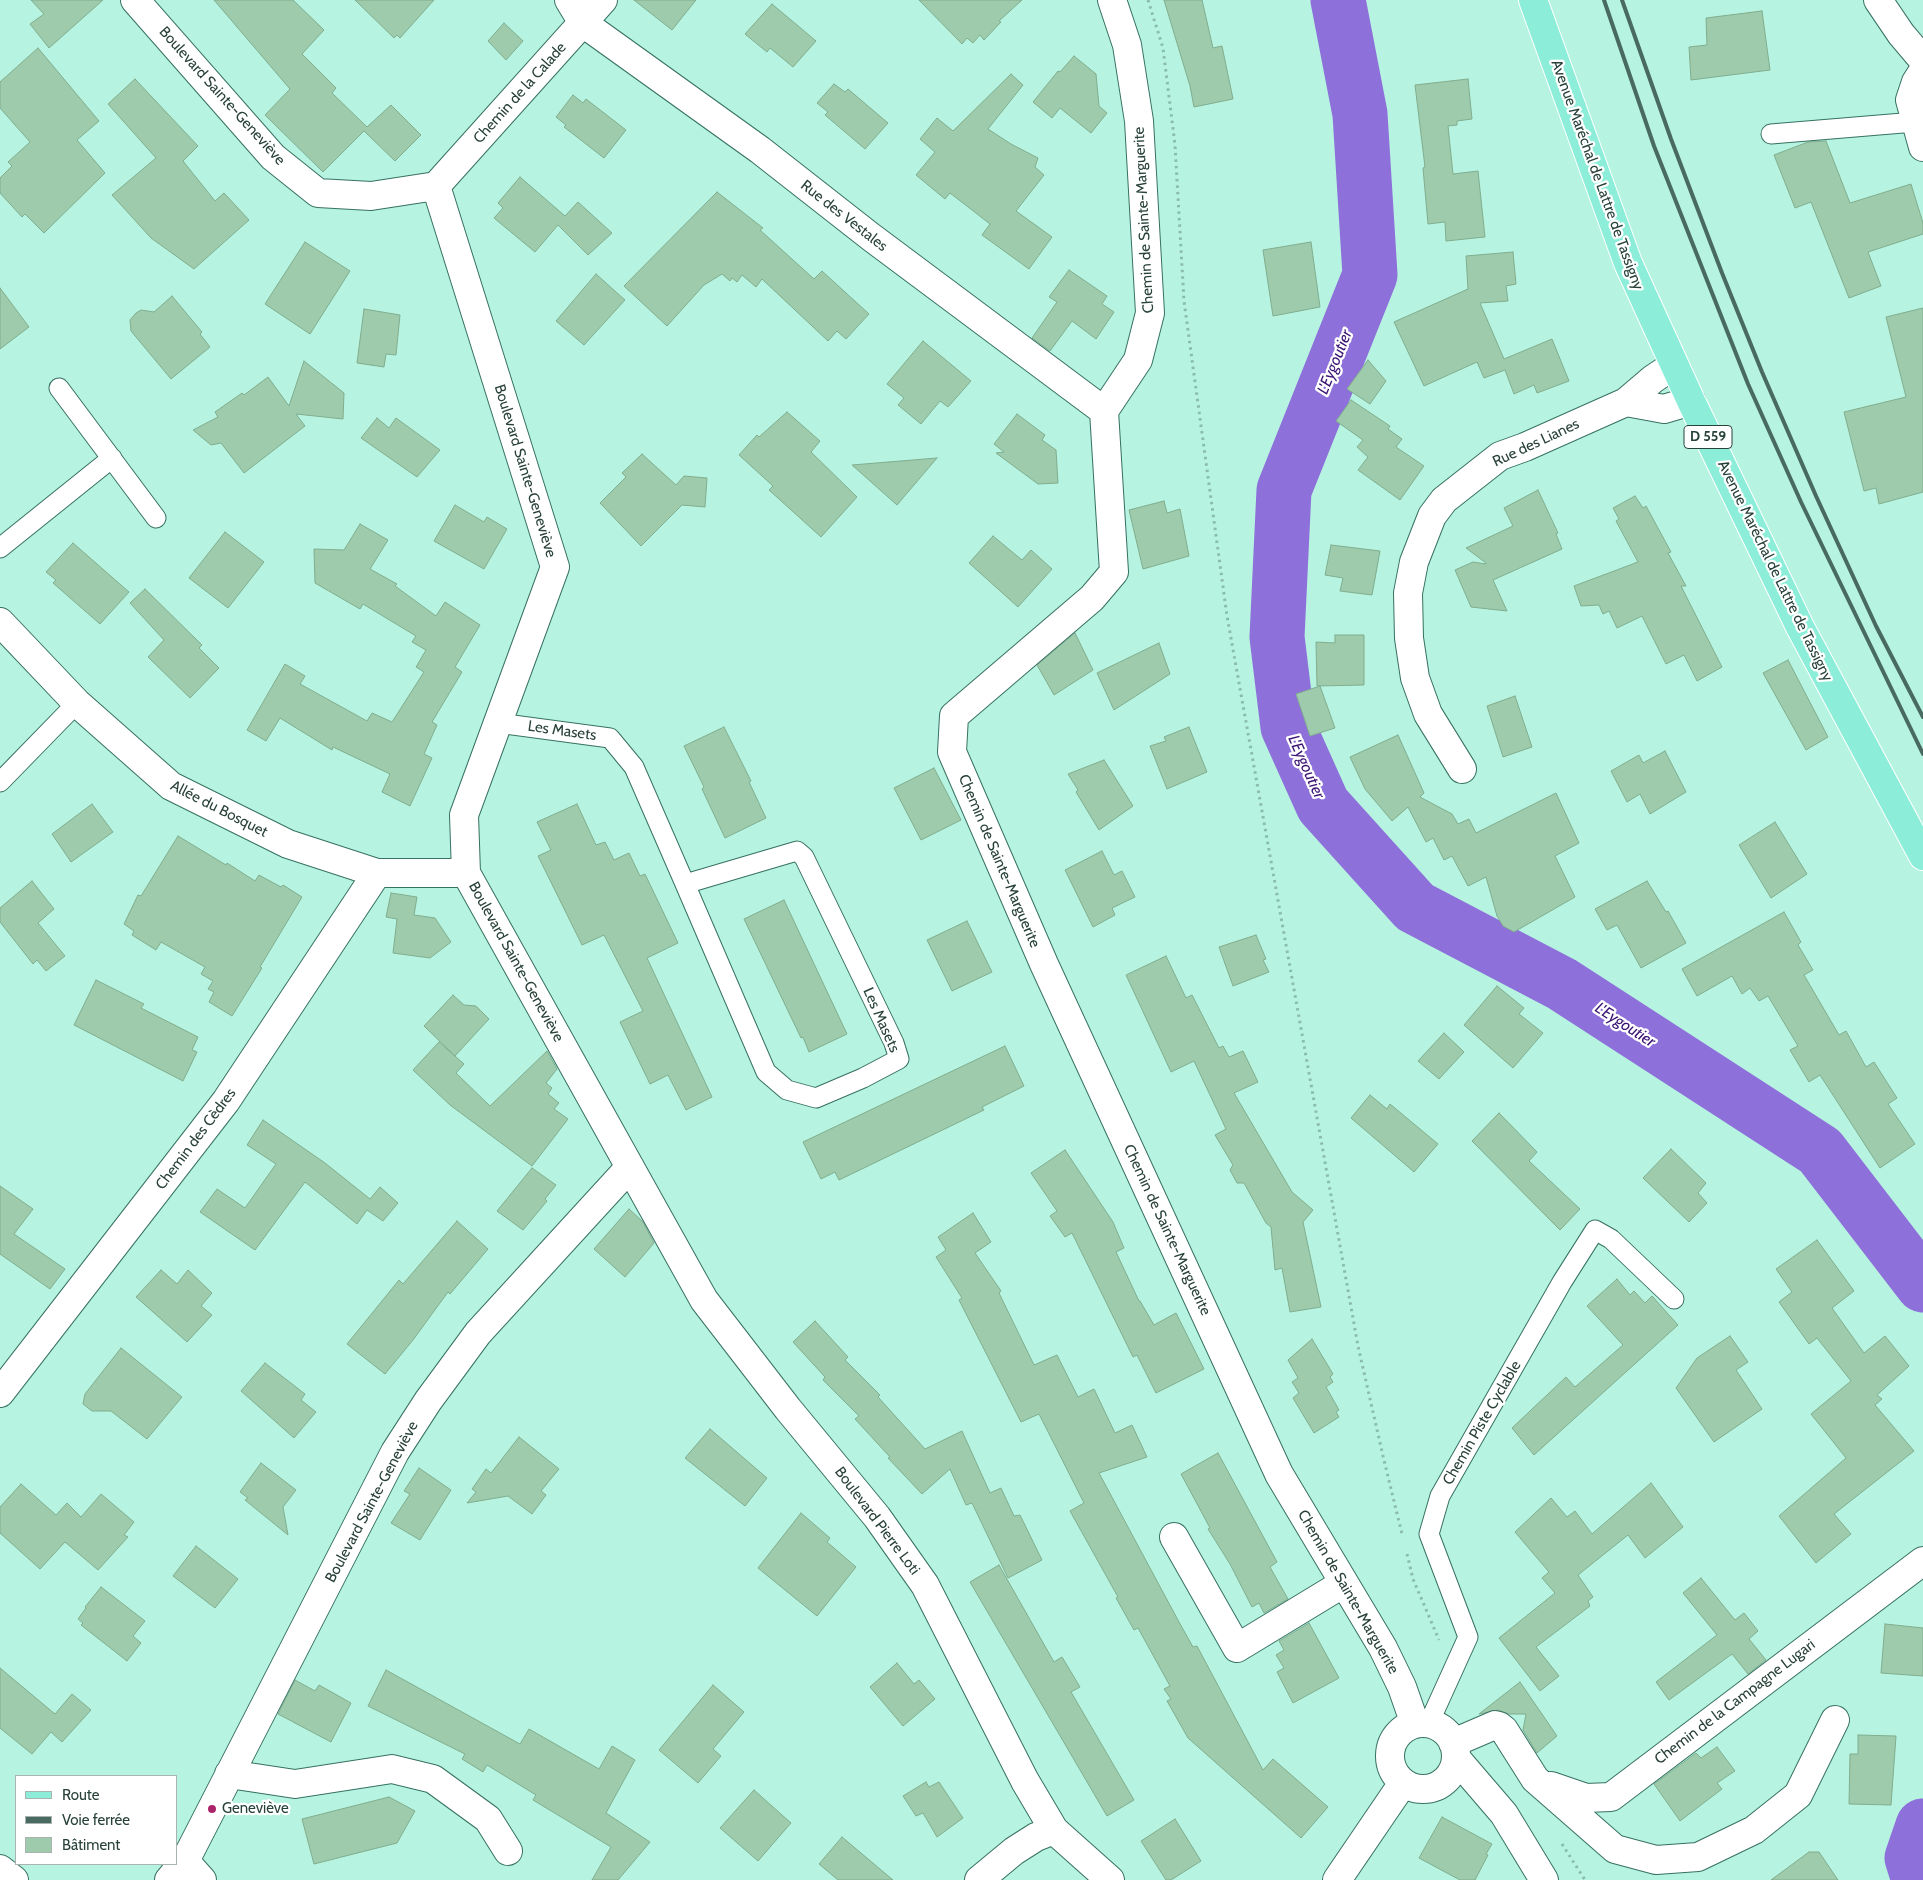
<!DOCTYPE html>
<html>
<head>
<meta charset="utf-8">
<style>
	body { margin:0 }
	#map { position:relative; width:1923px; height:1880px; overflow:hidden; background:#b6f3e1; font-family:Cabin,sans-serif }
	canvas { display:block }
	.legend { position:absolute; left:15px; top:1775px; width:162px; height:90px; box-sizing:border-box; background:#fff; border:1px solid #a9b3b0; margin:0; padding:6px 9px; list-style:none; font-size:15px; color:#28413a }
	.legend li { display:flex; align-items:center; gap:10px; height:25px }
	.legend b { width:25px; border:1px solid #a9b3b0 }
</style>
</head>
<body>
<div id="map">
<canvas width="1923" height="1880"></canvas>
<ul class="legend">
<li><b style="height:6px;background:#8ceed9"></b>Route</li>
<li><b style="height:6px;background:#486a60"></b>Voie ferrée</li>
<li><b style="height:14px;background:#9dcbab"></b>Bâtiment</li>
</ul>
</div>
<script>
const ctx = document.querySelector('canvas').getContext('2d');
ctx.lineJoin = 'round';
const toPath = rows => new Path2D(rows.map(r => 'M' + r).join(''));
function strokePath(path, color, width, dash) { ctx.strokeStyle = color; ctx.lineWidth = width; ctx.lineCap = dash ? 'butt' : 'round'; ctx.setLineDash(dash || []); ctx.stroke(path); }
function fillPath(path, color) { ctx.fillStyle = color; ctx.fill(path, 'evenodd'); }
function write(font, color, halo, rows, align = 'center') {
  ctx.font = font + ' Cabin,sans-serif'; ctx.lineWidth = 4.5; ctx.setLineDash([]); ctx.textBaseline = 'middle'; ctx.strokeStyle = halo; ctx.fillStyle = color; for (const [text, x, y, turn = 0] of rows) {
    ctx.save(); ctx.translate(x, y); ctx.rotate((+turn || 0) * Math.PI / 180); ctx.textAlign = isNaN(turn) ? turn : align; if (halo) ctx.strokeText(text, 0, 0); ctx.fillText(text, 0, 0); ctx.restore();
  }
}
strokePath(toPath([
	[1338,0,1360,114,1370,275,1284,490,1277,637,1288,727,1323,805,1415,907,1562,984,1820,1151,1923,1285],
	[1919,1880,1912,1858,1923,1826]
]), '#8e70da', 55);
const building = toPath([
	[31,0,103,0,49,48,30,24,44,14,31,0],
	[214,0,293,0,324,30,302,54,336,88,332,93,367,127,391,105,421,135,395,161,364,131,323,172,265,115,290,89,214,0],
	[355,0,434,0,400,38,397,35,394,38,355,0],
	[634,0,696,0,672,30,634,0],
	[919,0,1022,0,999,21,1001,22,984,40,980,35,973,43,967,38,962,44,919,0],
	[1164,0,1202,0,1213,48,1222,46,1233,99,1194,107,1190,86,1164,0],
	[772,4,816,41,793,67,770,48,767,52,745,34,772,4],
	[1762,11,1770,70,1691,80,1689,47,1707,45,1706,18,1762,11],
	[504,23,523,41,506,60,488,41,504,23],
	[38,48,99,121,77,140,105,173,44,233,25,214,22,217,0,193,0,178,12,166,8,162,30,142,0,108,0,82,38,48],
	[1074,56,1096,74,1099,106,1107,113,1091,133,1060,108,1052,118,1033,102,1058,71,1060,72,1074,56],
	[1011,74,1023,85,988,129,1011,144,1038,158,1035,167,1044,175,1016,211,1052,237,1029,269,982,235,990,224,950,193,945,199,916,175,935,152,920,139,937,118,953,131,1011,74],
	[135,79,198,146,183,161,215,201,224,193,249,220,194,269,151,238,112,195,156,158,108,104,135,79],
	[1468,79,1472,119,1457,121,1457,125,1448,126,1453,174,1478,171,1485,237,1446,241,1445,222,1428,224,1423,168,1425,167,1415,85,1468,79],
	[834,84,845,92,848,89,888,123,865,149,825,115,828,112,817,103,834,84],
	[573,95,583,103,586,99,626,130,604,158,564,127,566,125,556,117,573,95],
	[1826,141,1850,203,1911,184,1923,223,1923,234,1868,252,1881,286,1849,298,1811,202,1795,208,1774,155,1808,142,1826,141],
	[520,177,565,216,578,202,612,233,588,255,558,225,535,252,494,218,503,208,498,203,520,177],
	[717,192,763,228,760,230,814,279,822,271,869,314,846,339,837,331,828,341,762,279,756,287,742,275,737,282,732,278,730,281,722,274,704,285,667,326,624,286,717,192],
	[305,242,350,271,310,334,265,304,305,242],
	[1311,242,1320,307,1273,316,1263,250,1311,242],
	[1513,252,1516,284,1506,286,1508,301,1480,303,1504,359,1552,339,1569,381,1537,393,1534,385,1514,394,1505,370,1484,378,1477,362,1424,386,1394,322,1468,289,1466,256,1513,252],
	[1069,270,1107,296,1102,304,1114,312,1096,339,1072,321,1050,351,1032,338,1057,302,1049,297,1069,270],
	[596,274,625,300,584,345,556,321,596,274],
	[0,288,29,327,0,349,0,288],
	[172,296,202,332,200,334,210,347,171,379,131,331,130,320,136,313,141,310,154,312,172,296],
	[1923,308,1923,492,1879,504,1876,488,1864,491,1844,412,1906,397,1886,317,1923,308],
	[364,309,400,315,396,355,386,354,384,367,357,363,364,309],
	[923,341,971,381,948,407,940,401,921,424,898,405,904,398,887,384,923,341],
	[1368,360,1386,381,1370,404,1347,389,1368,360],
	[304,361,344,393,343,419,296,414,305,426,244,473,221,443,211,445,193,430,218,417,215,412,242,393,244,395,268,377,289,406,304,361],
	[1351,400,1390,426,1388,429,1402,439,1396,447,1424,466,1400,500,1358,470,1368,457,1357,447,1363,440,1336,421,1351,400],
	[787,412,820,441,811,452,857,497,821,537,769,490,773,486,739,455,757,435,759,437,787,412],
	[1017,414,1045,435,1042,440,1056,450,1058,483,1038,484,996,453,1004,452,994,444,1017,414],
	[377,418,389,428,396,418,440,450,417,477,361,438,377,418],
	[642,454,676,485,684,476,707,478,705,507,682,505,641,546,600,503,626,477,622,473,642,454],
	[937,458,897,505,852,465,937,458],
	[1538,490,1558,533,1556,534,1562,549,1493,580,1507,611,1471,607,1455,570,1473,562,1486,564,1486,563,1466,548,1513,526,1504,508,1538,490],
	[1635,496,1643,508,1646,506,1671,552,1668,553,1686,586,1681,586,1722,667,1697,681,1684,655,1666,664,1642,616,1617,628,1609,611,1603,614,1599,605,1581,606,1574,586,1638,562,1616,521,1619,519,1613,508,1635,496],
	[1164,501,1167,513,1180,509,1189,556,1143,569,1129,510,1164,501],
	[455,505,484,522,487,517,507,529,484,569,434,541,455,505],
	[360,524,388,540,370,569,397,584,395,586,436,616,445,602,480,625,455,667,462,672,432,722,437,725,424,754,432,758,410,806,382,792,390,774,333,747,332,750,280,718,266,741,247,730,285,664,305,676,300,684,367,721,372,713,392,722,424,672,416,667,426,650,412,642,416,636,363,604,360,609,315,583,314,549,344,550,360,524],
	[225,532,264,562,228,608,189,578,225,532],
	[993,536,1022,560,1031,550,1052,569,1018,607,969,563,993,536],
	[73,543,129,592,100,624,53,583,56,580,46,572,73,543],
	[1331,545,1380,551,1372,595,1340,591,1343,578,1325,575,1331,545],
	[145,589,202,645,199,648,219,668,190,698,148,657,164,640,130,603,145,589],
	[1075,633,1093,670,1054,695,1037,665,1075,633],
	[1335,635,1364,635,1364,685,1317,686,1316,642,1335,643,1335,635],
	[1159,643,1170,674,1114,710,1097,673,1159,643],
	[1788,660,1828,737,1806,750,1763,673,1788,660],
	[1320,686,1335,728,1310,736,1296,694,1320,686],
	[1515,696,1532,747,1503,757,1487,706,1515,696],
	[724,727,751,781,749,782,766,818,725,838,702,789,704,787,684,746,724,727],
	[1189,727,1207,772,1167,789,1150,746,1166,741,1164,737,1189,727],
	[1398,735,1424,793,1420,797,1452,814,1458,824,1469,819,1476,833,1556,793,1579,843,1555,856,1575,897,1514,932,1503,926,1497,916,1486,877,1468,886,1452,856,1444,860,1433,838,1426,842,1408,807,1392,821,1365,789,1350,757,1398,735],
	[1665,751,1686,792,1650,814,1640,794,1627,802,1611,771,1639,755,1643,763,1665,751],
	[1104,760,1133,806,1099,830,1076,792,1078,790,1068,774,1104,760],
	[934,768,961,820,921,840,894,788,934,768],
	[92,804,113,832,71,862,52,834,92,804],
	[577,804,596,845,605,842,614,860,629,853,640,876,645,874,678,943,647,958,712,1097,686,1110,668,1075,650,1084,620,1022,643,1011,604,935,582,945,538,856,551,850,537,822,577,804],
	[1775,822,1807,874,1771,898,1739,845,1775,822],
	[178,836,226,865,227,863,255,881,259,875,281,887,283,885,302,897,260,967,262,968,232,1016,209,1002,214,992,208,989,213,981,201,974,205,967,161,942,156,950,132,935,134,931,124,924,138,895,141,896,178,836],
	[1102,851,1114,875,1122,871,1135,897,1112,908,1115,915,1093,927,1065,870,1102,851],
	[32,881,54,909,38,923,65,956,46,971,37,960,33,964,0,922,0,908,32,881],
	[1647,881,1666,912,1668,911,1686,943,1641,968,1617,925,1607,930,1595,909,1647,881],
	[391,893,417,897,414,915,435,918,451,942,430,958,393,953,397,919,386,917,391,893],
	[784,900,847,1034,809,1052,803,1037,801,1038,744,919,784,900],
	[1784,912,1801,942,1798,945,1813,970,1804,975,1839,1035,1846,1031,1866,1067,1874,1062,1897,1098,1888,1104,1915,1144,1880,1168,1820,1075,1809,1082,1790,1050,1798,1046,1768,996,1759,1001,1750,988,1742,994,1732,976,1697,996,1682,969,1784,912],
	[967,921,992,972,952,991,927,940,967,921],
	[1256,935,1266,959,1263,960,1269,972,1233,986,1219,947,1256,935],
	[1166,956,1186,998,1192,995,1219,1048,1223,1046,1229,1057,1243,1051,1258,1082,1234,1093,1292,1192,1313,1210,1303,1222,1321,1307,1290,1312,1282,1268,1275,1270,1271,1227,1266,1223,1244,1183,1237,1183,1230,1170,1233,1165,1215,1135,1226,1129,1194,1061,1171,1072,1126,975,1166,956],
	[96,980,144,1004,141,1008,198,1037,192,1050,197,1052,183,1081,74,1025,96,980],
	[1497,986,1524,1008,1519,1014,1543,1033,1513,1068,1464,1025,1497,986],
	[453,995,464,1005,476,1006,489,1019,455,1056,424,1026,453,995],
	[1444,1033,1464,1052,1439,1079,1418,1061,1444,1033],
	[439,1042,464,1064,456,1073,490,1106,547,1051,557,1069,546,1083,552,1088,548,1094,559,1103,554,1109,568,1119,532,1166,450,1105,413,1070,439,1042],
	[1005,1046,1024,1086,982,1107,984,1110,839,1180,835,1172,821,1179,803,1142,1005,1046],
	[1370,1095,1387,1109,1390,1104,1438,1144,1414,1172,1351,1118,1370,1095],
	[1499,1113,1537,1152,1529,1161,1580,1209,1560,1230,1472,1141,1499,1113],
	[263,1120,325,1163,370,1199,380,1187,398,1203,383,1221,367,1210,357,1224,305,1182,255,1250,200,1212,217,1189,245,1208,276,1164,247,1145,263,1120],
	[1671,1149,1706,1183,1698,1193,1707,1203,1689,1222,1643,1178,1671,1149],
	[1065,1150,1113,1222,1124,1248,1116,1252,1139,1301,1140,1301,1154,1325,1176,1313,1204,1369,1156,1393,1137,1355,1133,1357,1072,1233,1065,1237,1050,1216,1057,1211,1031,1173,1065,1150],
	[532,1168,556,1185,545,1199,547,1201,523,1230,497,1211,532,1168],
	[0,1186,33,1209,14,1234,65,1269,50,1289,0,1254,0,1186],
	[629,1209,643,1222,654,1243,625,1277,594,1249,629,1209],
	[973,1213,991,1242,975,1253,1001,1291,999,1293,1034,1365,1057,1355,1078,1397,1094,1389,1115,1433,1132,1425,1147,1457,1099,1473,1179,1622,1193,1647,1197,1646,1263,1770,1273,1759,1328,1807,1301,1838,1188,1738,1167,1701,1171,1699,1164,1689,1170,1686,1138,1628,1134,1630,1116,1598,1118,1597,1070,1511,1084,1503,1039,1414,1021,1422,959,1300,962,1298,936,1257,946,1250,938,1237,973,1213],
	[457,1221,488,1249,450,1294,448,1292,413,1340,385,1374,347,1344,399,1280,403,1284,457,1221],
	[1817,1240,1854,1291,1832,1308,1864,1353,1885,1336,1909,1366,1877,1395,1882,1399,1875,1405,1914,1451,1834,1514,1851,1534,1816,1563,1779,1516,1846,1458,1811,1414,1851,1381,1817,1338,1809,1344,1779,1302,1792,1292,1776,1269,1817,1240],
	[161,1270,177,1284,188,1270,212,1293,201,1306,212,1315,187,1342,136,1297,161,1270],
	[1617,1279,1630,1295,1634,1291,1645,1303,1652,1296,1678,1325,1534,1455,1512,1428,1566,1377,1575,1387,1623,1345,1587,1306,1617,1279],
	[815,1321,848,1357,845,1360,880,1395,878,1397,925,1449,962,1431,990,1493,1001,1488,1014,1516,1020,1515,1042,1560,1008,1578,972,1503,966,1505,950,1469,922,1494,888,1458,890,1457,855,1419,859,1416,823,1380,825,1377,793,1342,815,1321],
	[1730,1336,1748,1362,1736,1370,1762,1409,1714,1442,1676,1388,1697,1358,1730,1336],
	[1312,1339,1333,1374,1330,1377,1333,1382,1326,1387,1339,1410,1336,1412,1339,1417,1314,1433,1293,1398,1299,1393,1292,1382,1298,1378,1288,1360,1312,1339],
	[121,1348,182,1397,147,1439,111,1411,92,1411,83,1404,85,1394,121,1348],
	[265,1363,305,1394,301,1400,316,1412,294,1438,241,1391,265,1363],
	[710,1429,767,1478,745,1506,685,1458,710,1429],
	[519,1437,559,1469,541,1491,546,1495,532,1514,508,1496,467,1503,476,1492,472,1489,486,1469,491,1473,519,1437],
	[1218,1453,1277,1562,1270,1567,1288,1599,1264,1613,1259,1603,1252,1607,1230,1564,1208,1529,1210,1528,1181,1474,1218,1453],
	[261,1463,296,1490,283,1507,288,1535,245,1500,248,1498,240,1492,261,1463],
	[419,1468,451,1490,420,1540,391,1523,410,1494,404,1491,419,1468],
	[1651,1483,1683,1527,1645,1558,1628,1535,1578,1575,1593,1597,1588,1601,1590,1606,1536,1647,1559,1676,1540,1691,1499,1638,1555,1593,1542,1578,1549,1572,1515,1532,1551,1498,1567,1517,1575,1511,1592,1534,1651,1483],
	[21,1484,56,1515,67,1503,81,1517,101,1494,134,1522,124,1535,128,1537,98,1570,65,1542,40,1569,0,1533,0,1507,21,1484],
	[801,1513,830,1538,827,1542,856,1567,817,1616,758,1568,801,1513],
	[196,1546,238,1579,215,1608,173,1576,196,1546],
	[999,1565,1054,1662,1062,1657,1080,1687,1071,1692,1134,1800,1107,1816,970,1582,999,1565],
	[1701,1578,1735,1620,1744,1613,1758,1631,1749,1639,1766,1660,1748,1674,1732,1654,1669,1700,1656,1682,1717,1635,1683,1593,1701,1578],
	[101,1587,145,1621,133,1636,141,1643,127,1661,81,1625,83,1623,78,1619,86,1608,85,1607,101,1587],
	[1309,1623,1339,1678,1293,1703,1277,1672,1284,1668,1276,1655,1284,1650,1279,1641,1309,1623],
	[1885,1624,1923,1628,1923,1676,1881,1673,1885,1624],
	[897,1663,914,1684,919,1680,935,1699,903,1726,870,1687,897,1663],
	[0,1668,55,1714,72,1694,91,1710,62,1742,51,1732,32,1754,0,1728,0,1668],
	[386,1670,520,1744,529,1729,599,1769,612,1746,635,1760,606,1813,650,1842,618,1880,592,1880,611,1847,533,1800,536,1795,487,1765,483,1772,462,1759,465,1754,368,1706,386,1670],
	[295,1680,315,1691,319,1685,351,1703,331,1742,278,1714,295,1680],
	[1520,1682,1557,1736,1537,1753,1523,1730,1526,1714,1509,1714,1498,1710,1479,1714,1520,1682],
	[713,1685,744,1712,713,1749,721,1756,698,1783,659,1750,713,1685],
	[1858,1735,1896,1736,1891,1805,1849,1804,1850,1754,1858,1754,1858,1735],
	[1717,1747,1735,1771,1717,1783,1722,1789,1680,1821,1654,1784,1696,1753,1701,1758,1717,1747],
	[926,1782,929,1787,939,1782,963,1818,937,1837,923,1813,916,1816,903,1796,926,1782],
	[754,1790,791,1823,758,1861,720,1828,754,1790],
	[389,1797,415,1811,397,1843,314,1864,302,1819,389,1797],
	[1442,1817,1492,1844,1486,1854,1488,1855,1475,1880,1460,1880,1419,1858,1442,1817],
	[1175,1819,1201,1861,1171,1880,1166,1880,1141,1841,1175,1819],
	[842,1837,893,1880,838,1880,819,1864,842,1837],
	[1809,1852,1819,1852,1838,1880,1771,1880,1809,1852]
]);
fillPath(building, '#9dcbab');
strokePath(building, '#80ad8e', 1);
const lane = toPath([
	[1771,134,1915,122],
	[59,388,156,518],
	[0,548,112,458],
	[498,723,610,738,634,767,685,884,766,1072,787,1090,816,1098,863,1078,899,1059,894,1043,804,857,797,851,685,884],
	[0,782,77,703],
	[1429,1723,1468,1637,1429,1534,1440,1496,1562,1282,1595,1230,1611,1239,1674,1299]
]);
const street = toPath([
	[135,0,273,157,318,193,371,196,436,186],
	[569,0,583,23,760,150,871,237,1104,411],
	[1112,0,1127,45,1139,121,1150,313,1138,360,1104,411,1114,572,1092,598,954,716,952,752,1044,964,1279,1474,1383,1648,1402,1687,1415,1724],
	[1923,71,1916,82,1910,100,1923,147],
	[436,186,555,567,464,815,466,873,704,1300,788,1409,877,1517,925,1585,1025,1781,1054,1830,1110,1880],
	[436,186,603,0],
	[1626,402,1664,409,1691,401],
	[0,622,77,703,171,786,288,844,377,873,466,873],
	[1462,769,1428,714,1415,678,1409,638,1408,593,1414,562,1432,516,1444,500,1500,456,1525,447,1626,402,1653,379,1674,365],
	[0,1393,226,1101,377,873],
	[1174,1537,1237,1648,1344,1583],
	'1390 1756a33 33 0 1 1 66 0a33 33 0 1 1-66 0Z',
	[1453,1743,1495,1725,1499,1726,1504,1730,1535,1779,1615,1849,1656,1860,1698,1857,1754,1830,1798,1795,1835,1720],
	[1456,1758,1504,1814,1544,1880],
	[229,1774,295,1784,392,1769,433,1779,488,1819,508,1851],
	[1551,1786,1586,1798,1611,1797,1923,1561],
	[185,1861,202,1880],
	[0,1869,14,1880],
	[169,1880,185,1861,395,1452,428,1401,478,1333,630,1167],
	[979,1880,1014,1851,1036,1837,1054,1830],
	[1337,1880,1403,1783]
]);
const secondary = toPath([
	[1878,0,1901,34,1923,60]
]);
const primary = toPath([
	[1533,0,1628,263,1691,401,1800,627,1923,856]
]);
strokePath(lane, '#377161', 21);
strokePath(street, '#377161', 30);
strokePath(secondary, '#377161', 30);
strokePath(primary, '#fff', 30);
strokePath(toPath([
	[1148,0,1163,48,1175,145,1184,301,1227,616,1358,1346,1383,1456,1402,1534],
	[1407,1554,1413,1579,1439,1640],
	[1562,1844,1585,1880]
]), '#8abcad', 3, [2.5, 4]);
strokePath(lane, '#fff', 19);
strokePath(street, '#fff', 28);
strokePath(secondary, '#fff', 28);
strokePath(primary, '#8ceed9', 28);
strokePath(toPath([
	[1604,0,1654,146,1748,384,1801,502,1923,754],
	[1622,0,1671,139,1722,273,1762,372,1816,496,1876,626,1923,717]
]), '#486a60', 4);
for (const [x, y, r, color] of [
	[212,1809,5,"#ab246a"]
]) { const dot = new Path2D(); dot.arc(x, y, r, 0, 2 * Math.PI); ctx.fillStyle = color; ctx.fill(dot); strokePath(dot, '#fff', 2); }
for (const [x, y, w] of [
	[1708,437,48]
]) { const box = new Path2D(); box.roundRect(x - w / 2, y - 11.5, w, 23, 4); ctx.fillStyle = '#fff'; ctx.fill(box); strokePath(box, '#28413a', 1); }
write('bold 14px', '#28413a', null, [
	["D 559",1708,437]
]);
write('15px', '#28413a', '#fff', [
	["Chemin de la Calade",520,93,-48],
	["Boulevard Sainte-Geneviève",222,96,48],
	["Avenue Maréchal de Lattre de Tassigny",1597,175,70],
	["Rue des Vestales",844,216,38],
	["Chemin de Sainte-Marguerite",1144,220,-93],
	["Rue des Lianes",1536,443,-25],
	["Boulevard Sainte-Geneviève",525,471,73],
	["Avenue Maréchal de Lattre de Tassigny",1775,571,64],
	["Les Masets",562,731,8],
	["Allée du Bosquet",219,809,27],
	["Chemin de Sainte-Marguerite",999,861,67],
	["Boulevard Sainte-Geneviève",516,962,61],
	["Les Masets",881,1020,66],
	["Chemin des Cèdres",196,1139,-53],
	["Chemin de Sainte-Marguerite",1167,1230,65],
	["Chemin Piste Cyclable",1482,1423,-60],
	["Boulevard Sainte-Geneviève",372,1502,-62],
	["Boulevard Pierre Loti",877,1521,53],
	["Chemin de Sainte-Marguerite",1348,1592,60],
	["Chemin de la Campagne Lugari",1735,1702,-37]
]);
write('15px', '#28413a', '#fff', [
	["Geneviève",222,1809]
], 'left');
write('italic 16px', '#391273', '#fff', [
	["L'Eygoutier",1335,362,-68],
	["L'Eygoutier",1306,767,66],
	["L'Eygoutier",1625,1025,33]
]);
</script>
</body>
</html>
